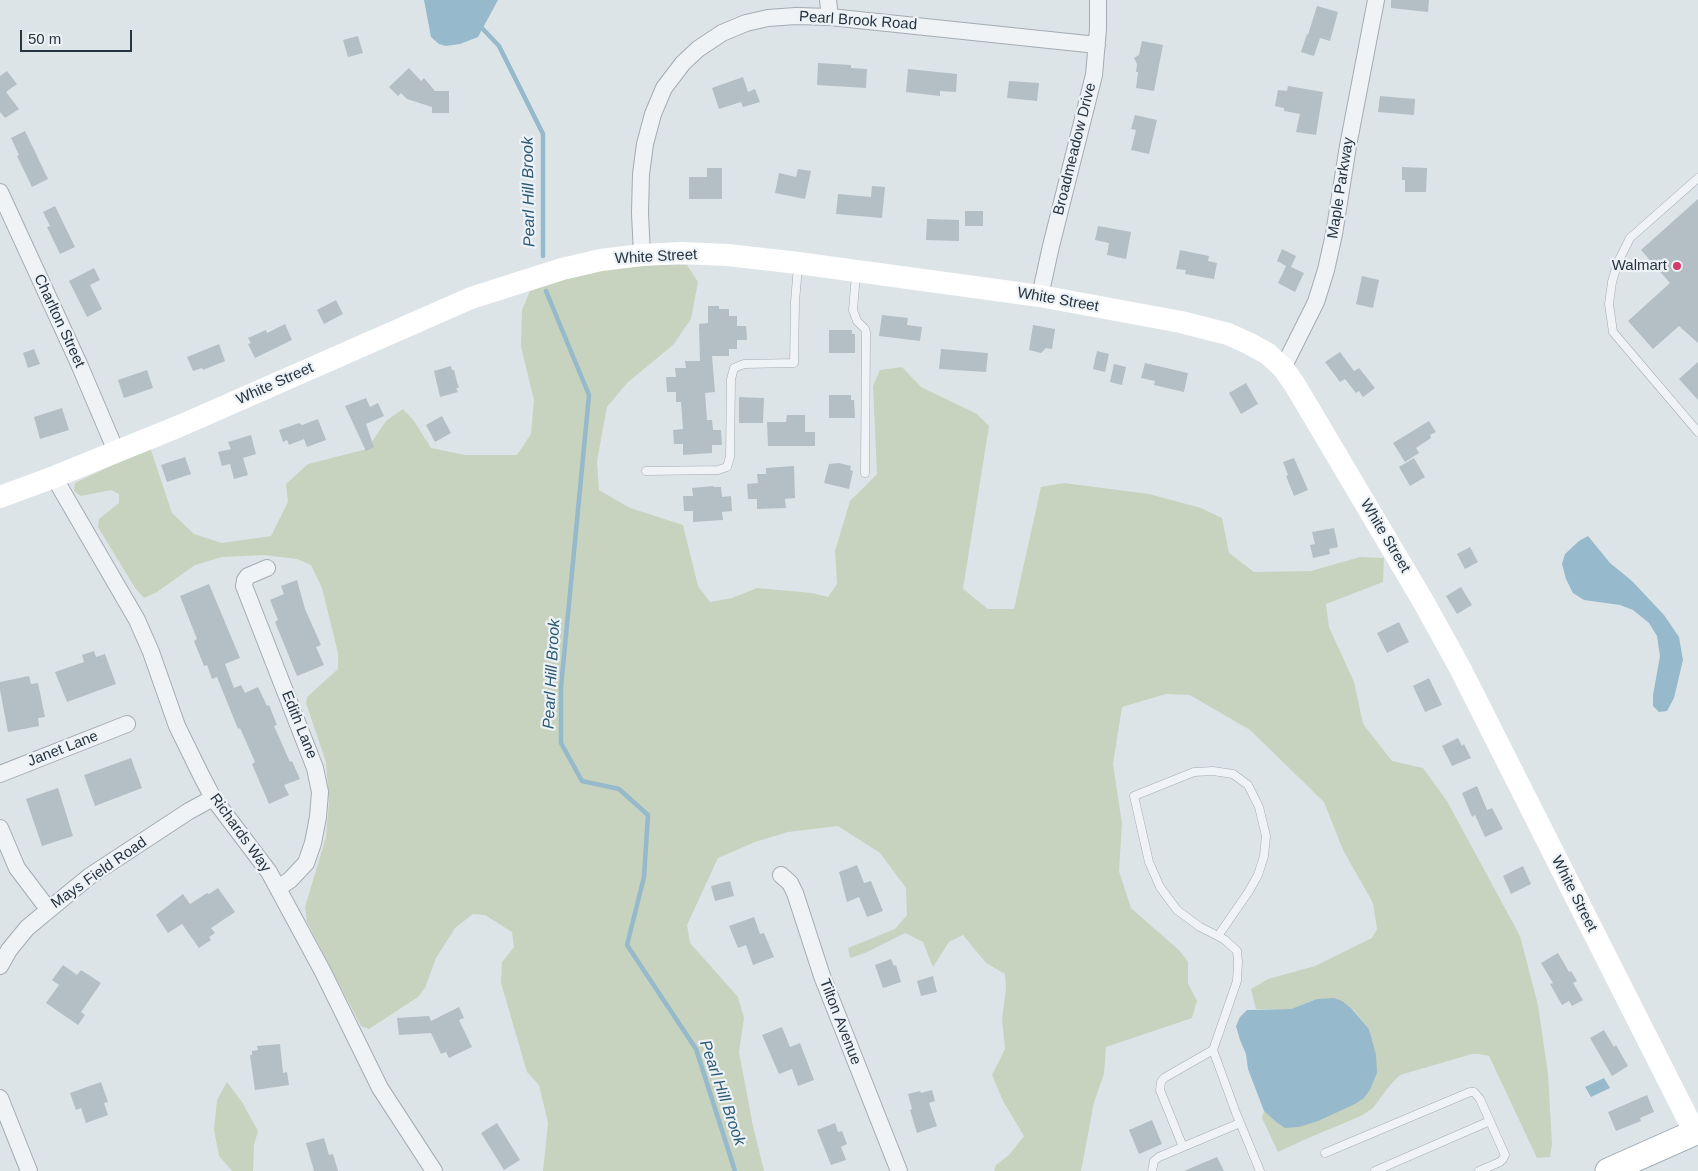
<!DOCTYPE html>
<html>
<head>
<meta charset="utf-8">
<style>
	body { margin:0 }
	#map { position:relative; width:1698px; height:1171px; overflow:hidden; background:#dde4e8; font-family:Helvetica,sans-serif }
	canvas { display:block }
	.scale { position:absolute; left:20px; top:30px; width:112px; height:22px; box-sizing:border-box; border:2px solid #263440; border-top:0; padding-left:6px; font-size:15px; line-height:18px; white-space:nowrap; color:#263440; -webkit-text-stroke:4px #edf2f6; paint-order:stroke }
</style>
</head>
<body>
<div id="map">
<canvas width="1698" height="1171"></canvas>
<div class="scale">50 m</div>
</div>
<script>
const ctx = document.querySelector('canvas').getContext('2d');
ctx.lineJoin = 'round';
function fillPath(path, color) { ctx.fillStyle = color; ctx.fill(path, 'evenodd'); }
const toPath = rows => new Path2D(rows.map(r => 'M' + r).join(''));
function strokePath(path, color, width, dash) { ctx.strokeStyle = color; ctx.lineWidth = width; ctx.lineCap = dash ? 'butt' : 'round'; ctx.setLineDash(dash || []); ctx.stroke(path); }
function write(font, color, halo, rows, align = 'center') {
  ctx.font = font + ' Helvetica,sans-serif'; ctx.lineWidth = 4.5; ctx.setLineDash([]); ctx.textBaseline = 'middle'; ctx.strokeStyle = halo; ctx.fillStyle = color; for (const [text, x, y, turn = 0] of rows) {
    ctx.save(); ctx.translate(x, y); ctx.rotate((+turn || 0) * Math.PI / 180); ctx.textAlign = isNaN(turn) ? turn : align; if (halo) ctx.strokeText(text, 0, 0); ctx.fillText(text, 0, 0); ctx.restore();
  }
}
fillPath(toPath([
	[627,264,687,265,698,282,691,319,673,345,627,383,607,407,597,461,599,490,630,508,683,525,698,586,710,602,732,598,757,588,812,593,828,597,837,584,835,551,850,501,877,474,873,386,880,370,902,367,921,387,977,414,989,426,963,589,988,609,1014,609,1041,487,1064,483,1149,494,1201,508,1222,518,1229,553,1254,572,1311,571,1360,557,1384,558,1383,582,1326,604,1329,627,1354,682,1363,724,1392,761,1423,768,1447,801,1520,936,1538,1005,1548,1074,1552,1144,1550,1157,1537,1158,1489,1056,1480,1054,1472,1054,1400,1075,1391,1084,1373,1108,1361,1116,1306,1139,1278,1152,1262,1118,1264,1111,1276,1122,1364,1098,1370,1090,1377,1073,1369,1029,1353,1009,1317,999,1291,1009,1256,1009,1251,989,1268,979,1315,966,1372,938,1377,929,1373,903,1343,850,1324,802,1250,730,1190,695,1166,694,1122,707,1113,764,1122,824,1119,871,1131,908,1180,951,1188,962,1188,983,1197,1001,1192,1018,1106,1047,1104,1074,1094,1102,1081,1171,994,1171,996,1165,1009,1155,1024,1136,1003,1101,992,1075,1005,1049,1002,1019,1006,988,1005,974,986,963,963,935,949,942,933,967,923,942,905,933,865,953,850,958,848,948,895,929,907,915,906,888,880,853,838,826,788,832,755,842,718,858,687,925,690,943,738,997,744,1018,739,1052,753,1126,764,1171,543,1171,548,1123,539,1085,527,1072,501,983,502,962,514,947,512,932,485,915,473,914,455,928,436,958,425,988,418,997,369,1029,361,1026,307,922,305,907,326,837,329,802,326,762,306,703,307,697,338,669,338,653,322,588,311,565,297,559,263,555,222,557,195,565,157,592,144,598,135,588,98,527,99,519,119,503,119,494,111,490,81,496,74,491,75,483,150,447,172,513,194,534,222,543,271,536,288,502,286,484,308,464,367,449,386,421,403,409,414,421,431,448,465,455,517,455,531,434,534,400,521,347,522,310,530,291,576,276],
	[227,1082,242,1102,258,1131,254,1145,253,1171,232,1171,219,1156,214,1130,217,1100]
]), '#c7d3be');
fillPath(toPath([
	[424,0,498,0,478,37,460,44,446,46,439,44,431,37],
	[1588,536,1610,563,1632,581,1664,615,1679,637,1683,660,1674,698,1667,711,1659,712,1653,706,1653,695,1660,656,1657,636,1649,623,1633,610,1620,605,1584,600,1573,593,1566,579,1562,564,1565,554,1579,541],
	[1334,998,1342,1001,1352,1009,1369,1029,1376,1055,1377,1073,1370,1090,1364,1098,1355,1104,1318,1121,1299,1127,1285,1128,1276,1122,1264,1111,1248,1069,1246,1054,1240,1040,1236,1026,1240,1017,1247,1010,1291,1009,1317,999],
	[1604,1078,1610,1088,1591,1097,1585,1087]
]), '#96b9cb');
strokePath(toPath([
	[480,26,499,46,543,134,543,256],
	[546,291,589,395,561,687,561,743,582,781,619,789,648,815,644,877,627,945,696,1049,735,1171]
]), '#96b9cb', 4.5);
fillPath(toPath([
	[1391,0,1429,0,1428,12,1391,8],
	[1317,6,1338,12,1330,41,1320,38,1314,56,1301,52,1307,34,1308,35],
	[358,36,363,53,348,57,343,40],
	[1142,41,1163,45,1154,91,1136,88,1138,72,1136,72,1137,64,1134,58,1139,55],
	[818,63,851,65,851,68,867,69,866,88,817,85],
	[409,68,421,81,424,78,435,91,449,91,449,113,432,113,432,107,407,99,401,93,398,96,389,87],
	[908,69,957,74,956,92,940,91,940,96,906,92],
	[7,71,17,84,6,92,19,109,5,118,0,112,0,76],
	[743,77,748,92,755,89,760,102,743,107,741,102,719,109,712,88],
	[1009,81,1039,83,1037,101,1007,98],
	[1288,86,1323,92,1316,135,1296,132,1300,114,1284,111,1284,108,1275,106,1278,90,1287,91],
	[1380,96,1415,99,1414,115,1378,112],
	[1135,115,1157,120,1149,154,1131,150,1136,130,1131,129],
	[25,131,48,179,32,187,17,156,19,155,11,138],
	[1402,167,1427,168,1426,192,1405,192,1405,180,1402,180],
	[707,168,722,168,722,199,689,199,689,177,707,177],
	[798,169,811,171,805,199,775,193,779,173,796,177],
	[872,186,885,187,882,218,836,214,838,194,871,197],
	[1698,199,1698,343,1679,326,1653,349,1628,321,1670,283,1641,250],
	[55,206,75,247,60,254,47,227,50,226,43,212],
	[965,211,983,211,983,226,965,226],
	[927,219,959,220,959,241,926,240],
	[1098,226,1131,232,1126,259,1107,255,1109,243,1095,240],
	[1282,249,1296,256,1291,267,1304,273,1295,292,1278,283,1286,266,1277,261],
	[1180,250,1209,256,1208,261,1217,263,1214,279,1185,274,1186,270,1176,269],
	[94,268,100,280,90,285,102,309,87,317,69,281],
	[1362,276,1379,280,1373,308,1356,304],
	[336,300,343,314,324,324,317,310],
	[708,306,719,306,719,309,729,309,729,316,737,316,737,326,746,326,747,340,737,340,737,349,729,349,729,356,712,356,715,392,705,393,707,420,712,420,713,430,721,430,722,445,712,445,712,453,683,455,683,444,674,444,673,430,683,429,681,402,676,402,676,392,667,392,666,377,676,377,675,368,686,368,685,361,700,361,699,324,708,323,708,325],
	[882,315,908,318,907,325,922,327,920,341,879,336],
	[285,324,292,340,255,358,248,344,251,343,248,338,266,330,267,333],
	[1033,325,1055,329,1052,349,1046,348,1041,353,1029,350],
	[829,330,852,330,852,334,855,334,855,353,829,353],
	[219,344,225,361,203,370,202,368,193,371,187,357],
	[34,349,40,364,28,368,23,353],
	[941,349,988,353,986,372,939,369],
	[1097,351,1109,354,1105,372,1093,369],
	[1340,352,1354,371,1359,368,1375,388,1363,397,1359,391,1356,393,1345,379,1340,382,1325,362],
	[1698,362,1698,400,1679,379],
	[1145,363,1188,373,1184,392,1154,385,1155,381,1141,378],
	[1114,364,1126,367,1122,385,1110,382],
	[451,366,452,370,454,370,457,382,459,388,456,388,458,392,440,397,434,371],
	[147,370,153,388,124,398,118,380],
	[1246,383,1258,404,1241,414,1229,393],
	[829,395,851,395,851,400,854,400,855,418,829,418],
	[739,397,764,398,763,423,739,423],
	[366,398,370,407,378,403,384,416,366,424,374,447,366,451,345,406],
	[62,408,69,430,40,439,34,417],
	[787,415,805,415,805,432,815,432,815,446,768,446,767,422,786,422],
	[442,416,451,433,435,442,426,425],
	[318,419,326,440,307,447,304,439,289,445,287,440,283,442,279,430,299,423,302,425],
	[1429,421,1436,432,1430,435,1431,438,1416,448,1419,453,1405,462,1393,443],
	[251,435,256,454,243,458,248,475,234,479,230,464,222,466,218,452,231,449,228,442],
	[185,457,191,474,167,482,161,465],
	[1294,458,1308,490,1294,496,1286,476,1288,475,1283,462],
	[1414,458,1425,477,1410,486,1399,467],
	[839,463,851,466,850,470,853,471,849,489,824,483,829,464],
	[794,466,795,498,785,499,786,508,757,509,757,499,748,499,747,484,758,483,757,474,766,474,766,468],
	[713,486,714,487,721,487,722,497,731,496,732,511,722,512,723,520,693,522,693,511,684,511,683,496,693,496,692,488],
	[1334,528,1338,547,1329,549,1330,554,1313,558,1310,545,1315,544,1312,532],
	[1470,547,1478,562,1465,569,1457,554],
	[297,580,305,609,321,645,316,647,324,665,297,676,275,622,278,620,270,600,284,594,281,586],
	[209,584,240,658,225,664,234,688,241,685,245,693,258,687,267,706,269,705,277,725,274,726,290,762,292,761,300,779,284,785,289,795,269,804,252,764,255,762,240,728,238,729,217,677,212,679,207,665,204,666,194,641,197,639,180,596],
	[1461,587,1472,605,1457,614,1446,596],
	[1399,622,1409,642,1387,653,1377,633],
	[94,651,96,657,105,654,116,684,67,702,55,672,84,662,82,655],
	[29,676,31,684,38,683,45,717,38,718,39,726,8,732,0,690,0,682],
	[1429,678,1442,705,1425,712,1413,686],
	[1458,738,1462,746,1464,744,1471,758,1452,766,1442,746],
	[131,758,142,788,95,806,84,775],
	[1477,786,1487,810,1492,808,1503,829,1485,837,1475,815,1472,817,1462,793],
	[58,788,73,836,42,846,26,799],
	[857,865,864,883,871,881,883,911,867,917,859,897,847,902,839,872],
	[1523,866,1531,884,1511,894,1503,876],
	[730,881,734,896,715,901,711,886],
	[218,888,235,912,211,928,215,933,209,937,211,940,199,948,182,924,168,933,156,915,183,894,190,904,207,893,209,894],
	[754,917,760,934,764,933,774,957,753,965,746,945,738,948,729,926],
	[1558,953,1569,972,1571,971,1577,981,1573,983,1583,1000,1572,1006,1569,1001,1562,1005,1550,984,1553,983,1541,963],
	[891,959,894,966,896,965,901,982,883,988,875,965],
	[63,965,77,975,81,970,101,983,81,1012,85,1015,78,1025,46,1003,59,985,52,980],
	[933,976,937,992,921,996,917,981],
	[459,1007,464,1018,459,1020,472,1047,449,1058,446,1052,441,1054,431,1033,399,1035,397,1018,429,1016,431,1021],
	[782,1027,790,1047,800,1043,814,1080,798,1086,792,1069,779,1074,762,1035],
	[1604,1030,1614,1047,1616,1045,1628,1066,1612,1076,1590,1038],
	[280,1044,283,1073,287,1072,289,1085,255,1090,250,1055,252,1055,252,1051,258,1050,257,1046],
	[101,1082,108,1102,104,1103,108,1115,86,1123,81,1108,76,1110,70,1093],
	[932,1090,935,1101,929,1103,937,1126,917,1133,910,1110,912,1109,908,1094,920,1091,921,1093],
	[1647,1095,1654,1112,1640,1118,1641,1121,1616,1131,1608,1112],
	[1152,1120,1162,1144,1139,1154,1129,1130],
	[497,1123,520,1160,504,1170,481,1133],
	[835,1123,838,1132,842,1131,847,1144,841,1147,846,1160,831,1165,817,1130],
	[324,1138,329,1155,333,1154,338,1171,314,1171,306,1143],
	[1217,1157,1224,1171,1184,1171]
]), '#b4bec5');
const lane = toPath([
	[1698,178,1630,238,1618,262,1612,282,1609,304,1613,332,1698,432],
	[856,274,853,310,857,321,865,329,866,333,865,473],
	[646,471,718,470,727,467,730,457,731,379,734,368,744,364,794,363,795,302,798,266],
	[1218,936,1249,891,1258,875,1264,856,1266,836,1259,807,1248,785,1233,774,1213,771,1194,772,1134,796,1149,862,1160,887,1177,910,1200,927,1218,936,1225,940,1237,951,1238,962,1237,981,1213,1050,1236,1113,1260,1171],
	[1183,1147,1160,1090,1161,1082,1164,1078,1213,1050],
	[1325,1153,1470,1092,1474,1092,1480,1099,1505,1155,1503,1159,1500,1162,1479,1171],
	[1152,1171,1154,1161,1159,1157,1240,1123],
	[1375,1171,1490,1121]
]);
const street = toPath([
	[828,0,830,17],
	[0,192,79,364,116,451],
	[642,255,640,213,641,174,645,144,653,114,664,88,683,63,698,49,722,33,746,23,768,18,796,16,830,17,1097,45],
	[1040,296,1051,246,1094,75,1098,29,1098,0],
	[1283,368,1316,302,1326,270,1334,234,1348,146,1376,0],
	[54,477,137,620,151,652,177,726,201,775,213,798,269,872,323,972,380,1088,434,1171],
	[267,568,248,576,245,580,244,586,315,768,320,792,318,817,313,843,306,863,290,880,278,888],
	[0,774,127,724],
	[0,828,17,868,48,909],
	[781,875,790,883,795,893,822,976,899,1171],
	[0,966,9,950,27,928,74,889,90,876,189,811,213,798],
	[0,1098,29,1171]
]);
const primary = toPath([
	[1608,1171,1698,1131]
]);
strokePath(lane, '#a2acb2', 9);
strokePath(street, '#a2acb2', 18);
strokePath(primary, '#9caab5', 27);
strokePath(lane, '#f0f3f6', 8);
strokePath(street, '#f0f3f6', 16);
strokePath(toPath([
	[0,497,54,477,182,425,471,298,562,269,601,260,642,255,681,253,728,255,798,263,1040,296,1181,322,1228,334,1248,343,1268,354,1283,368,1295,385,1423,601,1460,668,1695,1133]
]), '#fff', 22);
strokePath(primary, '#fff', 25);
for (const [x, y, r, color] of [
	[1677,266,5,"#d6396b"]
]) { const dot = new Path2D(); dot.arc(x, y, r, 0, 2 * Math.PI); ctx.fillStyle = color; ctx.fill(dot); strokePath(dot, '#edf2f6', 2); }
write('15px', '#263440', '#edf2f6', [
	["Pearl Brook Road",858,21,4],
	["Broadmeadow Drive",1075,149,-76],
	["Maple Parkway",1341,188,-81],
	["White Street",656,257,-3],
	["White Street",1058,300,10],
	["Charlton Street",59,321,65],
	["White Street",275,384,-24],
	["White Street",1385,536,59],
	["Edith Lane",299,725,68],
	["Janet Lane",63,749,-21],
	["Richards Way",240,833,54],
	["Mays Field Road",99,873,-35],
	["White Street",1574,894,63],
	["Tilton Avenue",840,1022,69]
]);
write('15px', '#263440', '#edf2f6', [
	["Walmart",1667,266]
], 'right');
write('italic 16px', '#2d5a76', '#edf2f6', [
	["Pearl Hill Brook",529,192,-91],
	["Pearl Hill Brook",552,674,-87],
	["Pearl Hill Brook",722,1093,71]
]);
</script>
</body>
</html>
